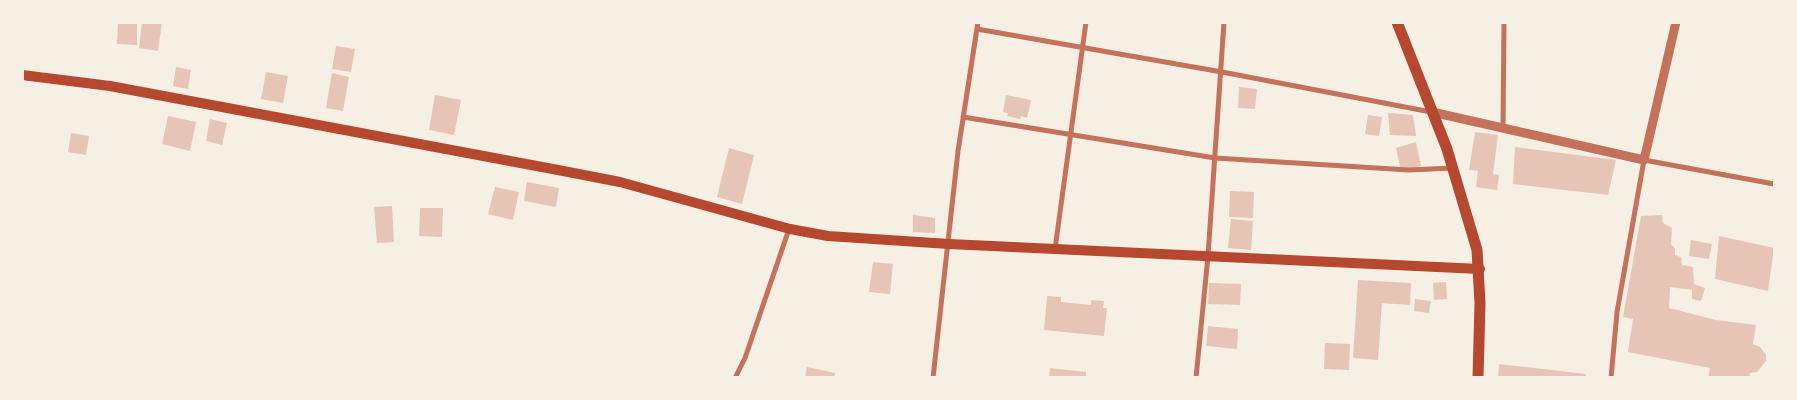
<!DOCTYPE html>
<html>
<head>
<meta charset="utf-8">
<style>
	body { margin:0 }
	#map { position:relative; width:1797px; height:400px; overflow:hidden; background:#f6efe4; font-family:"PT Sans",sans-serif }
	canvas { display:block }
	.frame { position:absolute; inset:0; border:24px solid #f6efe4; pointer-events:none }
</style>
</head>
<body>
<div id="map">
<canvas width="1797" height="400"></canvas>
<div class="frame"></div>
</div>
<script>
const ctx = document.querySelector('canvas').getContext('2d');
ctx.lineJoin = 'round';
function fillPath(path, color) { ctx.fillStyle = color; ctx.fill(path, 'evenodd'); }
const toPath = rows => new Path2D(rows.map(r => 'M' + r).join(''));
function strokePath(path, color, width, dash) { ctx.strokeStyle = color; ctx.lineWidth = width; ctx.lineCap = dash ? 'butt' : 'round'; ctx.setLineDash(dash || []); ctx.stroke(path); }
fillPath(toPath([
	[118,22,137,22,137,45,117,44],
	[142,22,162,22,158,51,139,48],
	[336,46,355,49,351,72,332,69],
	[176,67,191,70,188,89,173,86],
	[266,72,288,76,283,103,261,99],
	[332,73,349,77,343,111,326,108],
	[1239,87,1257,89,1255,109,1238,108],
	[435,95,461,100,454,135,429,130],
	[1006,95,1031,100,1027,118,1021,116,1020,119,1007,116,1008,113,1003,112],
	[1388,113,1413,115,1416,136,1390,135],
	[1368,115,1382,117,1379,136,1365,134],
	[168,116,196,122,190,151,162,144],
	[210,119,227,123,222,145,206,141],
	[1475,132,1498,135,1493,174,1499,175,1497,190,1476,187,1478,171,1469,170],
	[71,133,89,136,86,155,68,152],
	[1416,142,1421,166,1401,170,1396,148],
	[1515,147,1616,160,1608,195,1513,184],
	[729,148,754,155,742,204,717,197],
	[527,182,559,188,556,207,524,201],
	[495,187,519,192,513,220,488,214],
	[1230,191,1254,192,1253,218,1229,217],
	[392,206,394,242,377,243,374,207],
	[420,208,443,208,442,237,419,236],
	[913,215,935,218,935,233,913,232],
	[1662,215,1663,223,1672,228,1671,244,1675,249,1675,255,1681,257,1682,265,1693,267,1694,284,1705,288,1701,301,1692,299,1692,290,1670,287,1669,308,1716,320,1756,325,1753,344,1760,347,1766,355,1766,361,1757,372,1750,373,1749,378,1708,378,1710,368,1628,352,1633,319,1623,317,1641,216],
	[1231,219,1253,221,1251,250,1228,248],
	[1719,236,1774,248,1768,291,1715,279],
	[1691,240,1712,244,1709,259,1689,256],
	[873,262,893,264,890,294,869,292],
	[1358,280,1411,283,1410,305,1382,303,1378,360,1353,358],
	[1446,282,1447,299,1434,300,1433,283],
	[1209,283,1241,284,1240,305,1208,304],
	[1047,296,1061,297,1061,302,1091,305,1091,300,1104,301,1103,308,1107,308,1104,336,1044,330],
	[1415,299,1431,301,1429,313,1414,311],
	[1208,326,1238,329,1237,349,1206,346],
	[1325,343,1350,344,1349,370,1324,369],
	[1499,364,1586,374,1586,378,1498,378],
	[807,367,835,373,834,378,805,378],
	[1050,368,1086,372,1086,378,1049,378]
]), '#e6c5b7');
strokePath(toPath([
	[977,29,1222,72,1431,112],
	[963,117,1215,158,1409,170,1452,168],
	[1503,128,1504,22],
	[1055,249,1086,22],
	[735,378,745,358,789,229],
	[933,378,958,151,978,22],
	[1196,378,1208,256,1224,22],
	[1611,378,1617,312,1644,160,1774,184]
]), '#c5725c', 5);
strokePath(toPath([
	[1432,112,1644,160,1676,22]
]), '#c5725c', 9);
strokePath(toPath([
	[22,75,110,86,558,170,620,182,790,229,828,236,949,244,1480,269]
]), '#b5482f', 10);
strokePath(toPath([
	[1397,22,1447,149,1477,250,1480,303,1478,378]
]), '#b5482f', 11);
</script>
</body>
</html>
